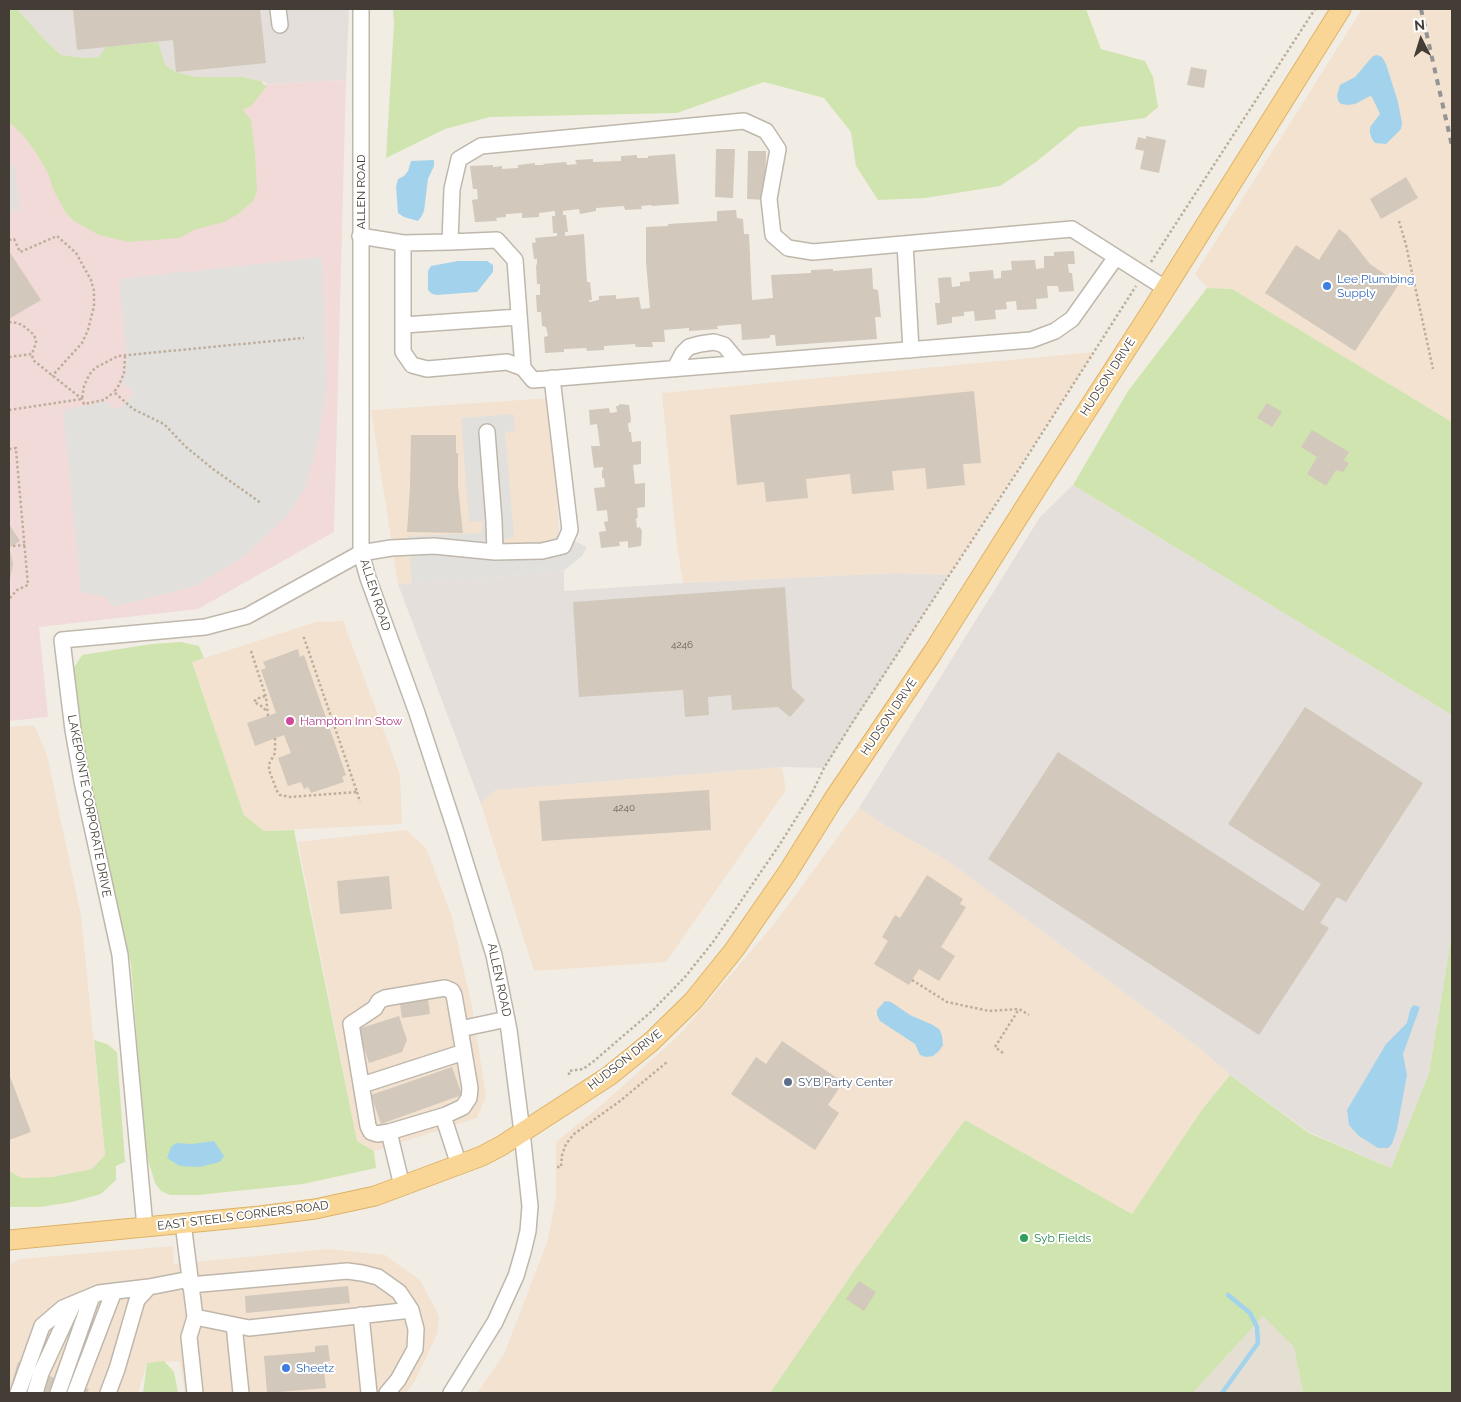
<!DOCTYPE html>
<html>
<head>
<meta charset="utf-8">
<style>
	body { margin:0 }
	#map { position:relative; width:1461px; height:1402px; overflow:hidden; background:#f1ede5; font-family:Raleway,sans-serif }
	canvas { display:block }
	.frame { position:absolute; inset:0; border:10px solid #433d35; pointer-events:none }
	.north { position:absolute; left:1396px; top:15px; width:50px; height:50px; -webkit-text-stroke:4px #fff; paint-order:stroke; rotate:355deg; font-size:14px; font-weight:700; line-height:20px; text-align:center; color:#433d35 }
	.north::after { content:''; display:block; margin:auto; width:18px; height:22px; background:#433d35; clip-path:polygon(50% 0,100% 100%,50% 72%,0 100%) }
</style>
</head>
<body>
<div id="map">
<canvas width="1461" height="1402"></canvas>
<div class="frame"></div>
<div class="north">N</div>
</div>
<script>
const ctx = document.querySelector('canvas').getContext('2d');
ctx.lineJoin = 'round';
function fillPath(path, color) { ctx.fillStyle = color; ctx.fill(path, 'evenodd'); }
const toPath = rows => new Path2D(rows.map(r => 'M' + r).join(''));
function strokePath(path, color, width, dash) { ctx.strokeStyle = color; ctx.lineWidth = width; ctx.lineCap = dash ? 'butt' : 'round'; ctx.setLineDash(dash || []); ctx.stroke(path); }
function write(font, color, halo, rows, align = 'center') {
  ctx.font = font + ' Raleway,sans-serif'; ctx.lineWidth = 4; ctx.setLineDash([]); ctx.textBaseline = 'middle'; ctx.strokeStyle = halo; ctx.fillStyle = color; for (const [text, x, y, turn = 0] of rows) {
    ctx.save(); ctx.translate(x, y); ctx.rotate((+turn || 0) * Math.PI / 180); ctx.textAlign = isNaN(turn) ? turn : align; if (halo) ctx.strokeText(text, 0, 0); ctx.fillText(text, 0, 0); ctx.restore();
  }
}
fillPath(toPath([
	[1263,1316,1294,1347,1303,1393,1193,1393]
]), '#e5ded3');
fillPath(toPath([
	[1362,9,1452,9,1452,422,1232,289,1207,288,1195,274],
	[1094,352,949,575,898,573,683,583,677,546,662,393],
	[552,398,559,533,568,538,564,570,546,573,398,584,371,410],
	[343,621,400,774,402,824,264,831,244,815,192,662,316,622],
	[34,725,47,755,81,916,105,1155,92,1169,52,1177,22,1178,9,1171,9,727],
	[782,767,786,790,666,962,534,971,481,804,496,790],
	[859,808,888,827,948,861,1202,1050,1230,1075,1201,1111,1132,1214,965,1120,856,1268,770,1393,477,1393,504,1354,548,1240,556,1197,556,1142,604,1103,679,1035,775,923],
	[406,830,426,848,451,914,472,1006,486,1096,477,1118,374,1151,357,1141,298,842],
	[173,1246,174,1264,328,1249,385,1255,420,1280,439,1316,437,1334,415,1381,406,1393,185,1393,180,1361,147,1363,138,1393,9,1393,9,1265,20,1259]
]), '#f3e2d0');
fillPath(toPath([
	[17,9,349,9,346,80,269,84,261,81,242,77,196,77,176,72,165,65,99,57,84,58,61,55,46,41],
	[1073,485,1452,715,1452,933,1429,1073,1391,1168,1309,1132,1230,1075,1202,1050,948,861,888,827,859,808,1040,517],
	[564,570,564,591,683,583,898,573,949,575,824,768,782,767,496,790,481,804,398,584,546,573]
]), '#e4dfda');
fillPath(toPath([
	[346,80,334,532,198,609,39,627,48,717,9,721,9,98]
]), '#f2dad8');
fillPath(toPath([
	[9,9,17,9,46,41,61,55,84,58,99,57,106,47,158,42,165,65,176,72,196,77,242,77,261,81,266,87,252,105,243,110,251,120,255,151,257,191,254,200,238,214,224,222,194,230,180,238,128,242,99,235,74,221,66,213,53,189,48,173,35,151,22,134,9,122],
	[393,9,1086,9,1101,49,1145,61,1153,77,1158,107,1145,118,1079,127,1036,162,1000,186,925,198,878,200,856,166,851,132,824,98,764,82,677,113,490,117,445,129,386,158,394,23],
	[1207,288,1232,289,1452,422,1452,715,1073,485,1128,391],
	[181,642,199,646,204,658,192,662,244,815,264,831,294,830,357,1141,374,1151,376,1168,303,1184,198,1195,170,1195,161,1191,155,1183,145,1150,131,964,103,847,81,740,72,671,82,655,152,644],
	[1452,933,1452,1393,1303,1393,1294,1347,1263,1316,1193,1393,770,1393,856,1268,965,1120,1132,1214,1201,1111,1230,1075,1309,1133,1391,1168,1429,1073],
	[94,1040,107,1044,117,1052,125,1162,116,1166,116,1180,101,1194,72,1202,40,1207,9,1207,9,1171,22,1178,52,1177,92,1169,105,1155],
	[164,1361,174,1372,178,1393,143,1393,147,1363]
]), '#d0e4af');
fillPath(toPath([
	[9,162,14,165,20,209,9,212],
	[322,257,327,386,317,445,305,489,285,518,244,556,196,586,112,607,105,596,81,593,63,410,107,401,112,408,119,409,132,396,131,388,122,384,127,359,119,279],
	[514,414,515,431,505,432,514,537,502,540,502,541,506,544,548,541,554,538,559,533,587,547,582,556,564,570,546,573,412,583,408,536,482,533,483,521,469,522,461,418]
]), '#e2e0dd');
fillPath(toPath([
	[1377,55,1382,57,1386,64,1398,102,1402,123,1401,129,1386,144,1375,143,1372,139,1370,133,1370,127,1380,114,1372,97,1370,96,1355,104,1348,105,1341,104,1338,101,1337,95,1340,85,1355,77,1373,56],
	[434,160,434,166,428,179,424,211,421,217,418,221,404,217,398,213,396,187,398,179,404,176,408,171,411,161],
	[458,261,487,261,493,265,493,272,477,292,437,295,432,294,428,290,428,271,431,266],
	[885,1001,891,1002,910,1015,933,1025,940,1030,942,1036,943,1045,939,1051,933,1056,926,1057,920,1055,915,1044,880,1021,877,1015,877,1010],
	[1413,1005,1420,1007,1403,1054,1407,1075,1397,1129,1392,1144,1388,1148,1378,1148,1359,1136,1349,1125,1347,1110,1386,1044,1407,1023,1410,1010],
	[214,1141,224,1156,220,1162,199,1167,180,1166,167,1158,171,1147,176,1143,192,1144]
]), '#a3d3ec');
strokePath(toPath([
	[1222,1393,1258,1343,1257,1327,1250,1313,1228,1295]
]), '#a3d3ec', 4.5);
fillPath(toPath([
	[73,9,260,9,266,63,176,72,173,40,77,50],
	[1191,67,1207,70,1204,88,1187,85],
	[1146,136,1166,140,1159,173,1140,169,1144,151,1135,149,1138,137,1146,139],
	[716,149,735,149,733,198,715,197],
	[748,151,766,151,765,200,747,199],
	[675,154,679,204,652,206,651,205,641,206,642,209,625,210,624,206,596,208,596,211,580,214,579,209,563,211,563,215,566,215,568,232,565,232,565,236,584,234,587,282,590,282,592,300,589,300,589,302,599,300,599,296,616,295,616,299,639,297,641,309,650,308,646,262,646,227,668,226,668,224,717,221,717,211,736,210,737,218,743,219,744,234,749,234,752,300,773,298,771,275,811,273,811,270,833,269,833,271,872,268,873,289,878,290,881,317,875,317,877,339,776,346,775,335,770,335,770,338,742,340,741,324,717,326,718,329,689,331,689,328,664,330,665,342,652,342,653,347,636,347,635,344,604,346,604,350,587,351,586,348,564,349,564,352,545,353,544,337,548,336,546,327,542,326,541,312,537,312,536,295,540,295,540,284,537,284,536,266,537,263,537,259,534,259,532,243,536,242,535,238,557,236,557,233,553,233,552,216,555,216,555,211,539,213,539,217,522,218,522,213,506,214,506,217,496,218,497,221,475,222,472,200,478,199,477,189,473,189,470,166,493,165,493,167,502,166,502,169,518,168,518,165,535,163,535,165,544,165,543,164,566,162,567,165,577,164,575,160,593,159,593,162,621,161,621,156,637,155,637,158,648,158,648,156],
	[1406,177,1418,198,1381,219,1370,199],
	[1339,229,1347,235,1370,264,1399,284,1355,351,1265,293,1296,245,1319,260],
	[9,251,41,300,9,319],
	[1074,251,1075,264,1068,264,1069,273,1072,273,1074,291,1059,292,1058,286,1047,286,1048,298,1036,299,1037,309,1017,310,1016,301,1006,302,1007,309,995,310,996,319,975,321,974,311,964,312,964,316,952,317,952,323,937,325,935,303,940,303,938,278,951,277,952,287,960,286,960,282,970,281,969,272,993,270,994,279,1001,278,1001,271,1012,270,1011,261,1035,260,1036,269,1044,268,1044,256,1054,256,1054,252],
	[974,391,981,463,963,464,965,485,927,489,925,468,892,471,894,490,852,494,850,474,806,479,808,498,766,502,764,482,737,485,730,415],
	[1267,403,1282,412,1272,427,1257,418],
	[619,404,629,405,631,420,630,423,628,423,629,432,631,432,632,442,641,441,641,464,633,465,635,484,645,483,645,507,637,508,638,518,636,518,637,528,640,527,642,531,641,546,628,548,628,541,619,542,620,546,601,548,599,532,606,531,604,522,608,521,607,510,597,511,594,488,605,487,604,478,602,478,602,470,603,470,603,467,594,468,591,446,600,446,597,424,590,425,589,410,609,408,610,413,617,412,616,406,619,406],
	[1312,430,1349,452,1344,460,1349,463,1343,472,1336,470,1326,486,1307,474,1317,457,1301,447],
	[411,435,456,435,456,453,458,453,458,487,463,533,407,532,410,488],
	[9,524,20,541,9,548],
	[9,549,11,554,13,564,10,580],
	[785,587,792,688,805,700,790,717,778,707,732,710,731,695,708,697,709,715,685,717,683,690,579,697,573,602],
	[298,649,300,657,304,655,346,775,342,777,344,782,311,793,308,787,304,789,301,782,288,786,278,758,291,753,284,735,255,746,247,723,276,713,261,670,266,668,263,662],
	[1305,707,1423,783,1346,902,1337,897,1320,923,1329,928,1259,1035,988,859,1058,752,1303,911,1321,884,1228,824],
	[709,790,711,830,542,841,539,801],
	[927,875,963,899,960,904,966,907,941,947,955,956,939,981,919,969,909,985,874,964,888,941,882,937,895,915,900,918],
	[389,876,392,909,340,914,337,881],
	[428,999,430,1014,402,1018,400,1003],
	[399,1016,407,1040,402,1052,369,1063,358,1029],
	[782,1041,843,1082,828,1105,839,1113,815,1150,731,1094,756,1057,766,1064],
	[452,1067,462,1095,381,1124,371,1095],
	[9,1074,31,1132,9,1140],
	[859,1281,876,1292,864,1311,846,1299],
	[348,1286,350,1303,246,1313,245,1296],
	[328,1345,330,1361,323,1362,326,1388,267,1393,264,1356,315,1352,315,1346],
	[18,1362,38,1369,37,1372,89,1389,87,1393,9,1393]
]), '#d2c8bb');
const minor = toPath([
	[278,9,280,25],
	[361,9,361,553,368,578,417,713,455,829,494,955,509,1030,522,1132,530,1206,528,1231,523,1252,516,1276,495,1322,451,1393],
	[360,236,403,243,450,242],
	[403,243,403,352,412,365,427,369,507,362,523,368],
	[905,244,911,350],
	[1116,257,1072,319,1055,331,1031,340,533,380,523,368,515,260,497,240,450,242,452,189,459,159,481,146,744,121,766,131,778,149,769,199,773,235,788,248,813,252,1072,229,1165,288],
	[404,325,519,317],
	[675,368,683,353,689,347,700,344,714,342,724,345,739,363],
	[487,432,494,521,495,552],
	[362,1085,464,1052],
	[443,1116,459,1165],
	[389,1132,377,1134,371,1132,368,1126,351,1024,375,1008,379,1001,385,998,445,988,452,991,454,995,460,1029],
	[402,1186,389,1132,446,1115,463,1107,469,1098,470,1088,460,1029,507,1019],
	[183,1223,195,1317,249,1328,411,1310],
	[145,1227,120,955,82,781,73,730,62,640,205,627,247,616,361,553,391,548,434,546,495,552,542,551,563,546,570,530,552,378],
	[190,1285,347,1271,362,1273,378,1277,399,1292,411,1310,416,1329,415,1349,398,1380,387,1393],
	[361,1315,369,1393],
	[195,1317,189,1337,195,1393],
	[234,1325,241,1393],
	[18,1393,42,1326,63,1308,99,1293,149,1287],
	[35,1393,41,1373,73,1304],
	[58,1393,92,1296],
	[75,1393,114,1291],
	[108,1393,117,1369,137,1300,149,1287,190,1279]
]);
const major = toPath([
	[9,1240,260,1216,315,1209,375,1196,482,1156,501,1146,609,1076,651,1042,693,1001,734,950,788,872,833,800,933,652,1042,480,1152,310,1341,9]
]);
strokePath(minor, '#bfb7ab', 18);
strokePath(major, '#ddb267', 21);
strokePath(toPath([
	[1399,221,1406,245,1433,369],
	[9,240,14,239,20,252,57,236,76,253,91,280,94,291,94,306,88,330,82,343,52,376],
	[1151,262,1315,9],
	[9,322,18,323,25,327,33,334,36,339,36,343,32,354],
	[125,356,124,373,119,385,114,392,133,409,164,424,186,447,213,469,261,503],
	[9,357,32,354,33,360,82,399,84,404,104,400,114,392],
	[9,410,82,399,84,386,89,375,95,368,118,356,304,338],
	[9,449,16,448,16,450,28,585,17,590,9,599],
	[13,546,25,545],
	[251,651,266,697,268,716],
	[265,696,256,699,254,702,263,707,266,711],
	[275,738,275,753,269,764,269,770,277,791,280,795,290,797,357,792,303,635],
	[357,792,360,802],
	[912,980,947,1002,989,1011,1019,1009,1029,1015],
	[1003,1053,995,1047,1019,1009],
	[569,1075,569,1071,583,1069,594,1061,652,1011,685,977,713,942,780,844,812,793,824,768,854,720,1023,463,1136,286],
	[557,1167,561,1167,562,1155,566,1144,574,1134,620,1101,667,1062]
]), '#bdae9a', 2.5, [2.5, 2.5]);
strokePath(minor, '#fff', 15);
strokePath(major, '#f9d696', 19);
strokePath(toPath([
	[1421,9,1452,146]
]), '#949494', 4, [6, 6]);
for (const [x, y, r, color] of [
	[1327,286,5,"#3f7fe0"],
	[290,721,5,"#d1479c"],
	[788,1082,5,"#5c6f8a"],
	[1024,1238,5,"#2e9e5b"],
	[286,1368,5,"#3f7fe0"]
]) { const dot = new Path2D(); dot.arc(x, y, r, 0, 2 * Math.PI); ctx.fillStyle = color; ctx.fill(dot); strokePath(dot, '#fff', 2); }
write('10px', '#676056', null, [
	["4246",682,645],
	["4240",624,808]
]);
write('12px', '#433d35', '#fff', [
	["ALLEN ROAD",361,192,-90],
	["HUDSON DRIVE",1108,377,-57],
	["ALLEN ROAD",375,595,72],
	["HUDSON DRIVE",889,717,-56],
	["LAKEPOINTE CORPORATE DRIVE",89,806,79],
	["ALLEN ROAD",499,980,78],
	["HUDSON DRIVE",625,1060,-38],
	["EAST STEELS CORNERS ROAD",243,1216,-7]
]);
write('12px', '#366cbe', '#fff', [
	["Lee Plumbing",1337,279],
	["Supply",1337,293],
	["Sheetz",296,1368]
], 'left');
write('12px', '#b23c85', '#fff', [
	["Hampton Inn Stow",300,721]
], 'left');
write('12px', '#4e5e75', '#fff', [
	["SYB Party Center",798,1082]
], 'left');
write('12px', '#27864d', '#fff', [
	["Syb Fields",1034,1238]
], 'left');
</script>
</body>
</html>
